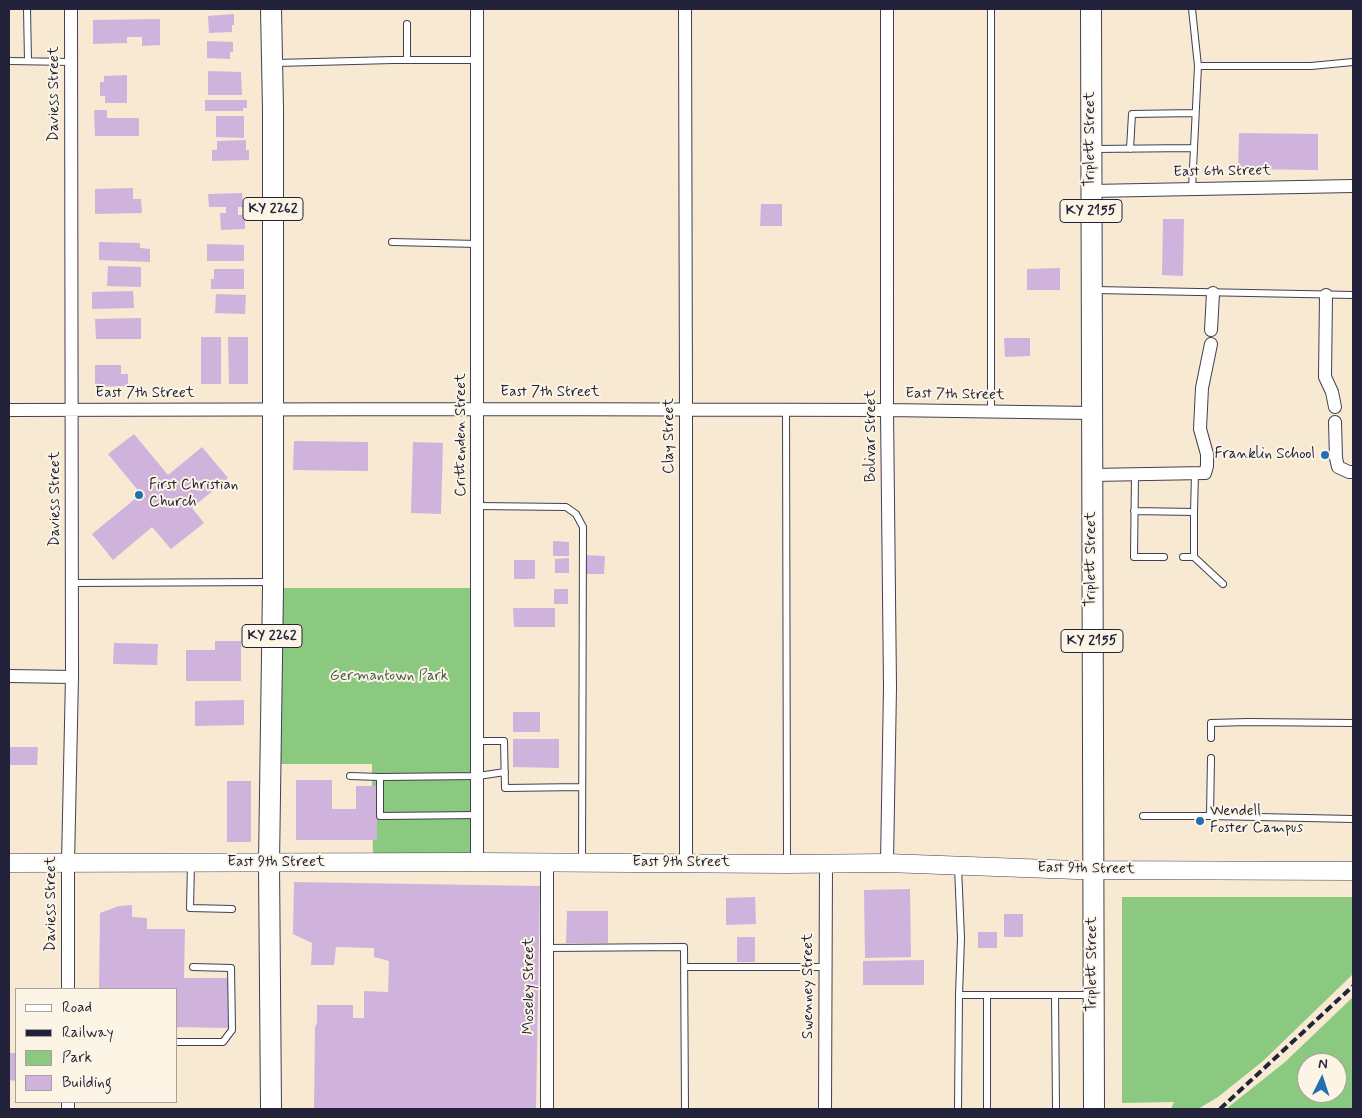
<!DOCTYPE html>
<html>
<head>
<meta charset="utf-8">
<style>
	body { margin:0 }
	#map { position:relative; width:1362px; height:1118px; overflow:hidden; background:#f7e9d2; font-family:Mynerve,sans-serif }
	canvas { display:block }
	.frame { position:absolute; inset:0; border:10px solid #22223b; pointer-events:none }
	.legend { position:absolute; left:15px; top:988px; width:162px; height:115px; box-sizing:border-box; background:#fcf5e5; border:1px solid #a5a1a1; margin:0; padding:6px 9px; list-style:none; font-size:15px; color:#22223b }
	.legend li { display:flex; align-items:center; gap:10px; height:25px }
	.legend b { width:25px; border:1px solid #a5a1a1 }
	.north { position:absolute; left:1297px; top:1053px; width:50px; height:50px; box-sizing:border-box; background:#fcf5e5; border:1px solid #a5a1a1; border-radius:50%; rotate:4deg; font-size:14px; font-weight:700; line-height:20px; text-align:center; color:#22223b }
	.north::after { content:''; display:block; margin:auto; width:18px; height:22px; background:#1f6fb2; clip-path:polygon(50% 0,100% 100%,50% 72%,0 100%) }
</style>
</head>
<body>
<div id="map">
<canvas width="1362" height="1118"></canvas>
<div class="frame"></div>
<ul class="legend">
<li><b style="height:6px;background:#fff"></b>Road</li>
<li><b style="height:6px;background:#22223b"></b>Railway</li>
<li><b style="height:14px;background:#8ac97f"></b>Park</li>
<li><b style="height:14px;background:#d0b3dd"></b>Building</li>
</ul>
<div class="north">N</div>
</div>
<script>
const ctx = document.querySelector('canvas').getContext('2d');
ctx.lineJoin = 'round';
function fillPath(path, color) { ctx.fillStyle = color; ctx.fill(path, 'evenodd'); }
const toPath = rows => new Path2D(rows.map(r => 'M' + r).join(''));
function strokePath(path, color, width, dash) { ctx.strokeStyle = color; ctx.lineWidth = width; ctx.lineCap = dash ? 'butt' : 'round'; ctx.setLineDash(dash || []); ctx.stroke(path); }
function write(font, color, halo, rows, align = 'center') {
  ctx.font = font + ' Mynerve,sans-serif'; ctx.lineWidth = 4; ctx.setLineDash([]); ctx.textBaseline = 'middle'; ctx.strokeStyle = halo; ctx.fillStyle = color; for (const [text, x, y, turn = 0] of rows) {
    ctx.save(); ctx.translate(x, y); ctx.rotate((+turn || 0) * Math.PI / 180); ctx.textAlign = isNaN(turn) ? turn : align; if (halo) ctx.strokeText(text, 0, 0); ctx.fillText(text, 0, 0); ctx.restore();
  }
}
fillPath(toPath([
	[273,588,478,588,477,862,373,863,372,764,271,764],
	[1122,897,1353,897,1353,974,1263,1061,1218,1097,1198,1109,1171,1109,1174,1102,1122,1103],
	[1353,997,1353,1109,1226,1109,1285,1062],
	[1307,1063,1337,1063,1337,1093,1307,1093]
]), '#8ac97f');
fillPath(toPath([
	[234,14,234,25,232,25,232,32,209,33,208,16],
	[160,19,160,45,142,46,142,37,127,37,127,43,93,44,93,20],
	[207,41,233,42,233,52,230,52,230,59,207,58],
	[208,71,241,72,242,95,208,95],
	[127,75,127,103,105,103,105,96,100,96,100,82,104,82,104,76],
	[205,100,247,100,247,108,243,108,243,111,205,111],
	[94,110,107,110,107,118,139,118,139,136,95,136],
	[216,116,244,116,244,138,216,137],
	[1239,133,1318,134,1318,170,1238,169],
	[246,140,246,150,249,150,249,160,212,161,212,150,217,150,217,141],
	[133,188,133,199,141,199,142,213,95,214,95,189],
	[242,193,243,207,238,207,238,215,245,215,245,229,221,230,220,213,226,213,226,207,209,207,208,194],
	[761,204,782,204,782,226,760,226],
	[1163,219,1184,219,1183,276,1162,275],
	[99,242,140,243,140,248,150,249,150,262,99,260],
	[207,244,244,245,244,261,207,261],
	[108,266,141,267,141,287,107,286],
	[1060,268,1060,290,1027,290,1027,269],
	[214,269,244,269,244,289,211,289,211,279,214,279],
	[133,291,134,308,92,309,92,292],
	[216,294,246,295,245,314,215,313],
	[141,318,141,339,96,339,95,319],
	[201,337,221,337,221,384,201,384],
	[228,337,248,337,248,384,229,384],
	[1004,338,1030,338,1030,356,1005,357],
	[95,365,121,365,121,374,128,374,128,386,95,387],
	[134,434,168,475,202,447,228,478,192,508,204,523,171,549,152,527,113,560,92,534,141,494,108,454],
	[294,441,368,442,368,471,293,470],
	[413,442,443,443,441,514,411,513],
	[553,541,569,542,569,556,553,556],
	[586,555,605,556,604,574,585,574],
	[569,558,569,573,555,573,555,559],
	[514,560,535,560,535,579,514,579],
	[554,589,568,589,568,604,554,604],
	[513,608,555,608,555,627,514,627],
	[215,641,241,641,241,681,186,681,186,650,215,650],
	[114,643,158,644,157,665,113,664],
	[244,700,244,725,195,726,195,701],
	[513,712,540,712,540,732,513,732],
	[513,739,559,739,559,768,513,767],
	[9,747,38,747,37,765,9,765],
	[296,780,332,780,332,809,356,809,356,786,377,786,377,840,296,840],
	[227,781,251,781,251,842,227,842],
	[294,882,540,886,536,1109,314,1109,315,1027,317,1023,317,1005,353,1005,353,1018,364,1018,364,991,388,992,389,961,374,957,374,948,336,947,334,965,311,965,312,943,293,934],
	[910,889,911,957,865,958,864,890],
	[755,897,756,924,726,925,726,898],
	[132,905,132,917,147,918,147,929,185,929,184,978,228,978,228,1028,176,1027,176,989,99,989,100,913,119,906],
	[567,911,608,911,608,943,566,943],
	[1004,914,1023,914,1023,937,1004,937],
	[978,932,997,932,997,948,978,948],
	[737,937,755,937,755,962,737,962],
	[924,960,924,985,863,985,863,961],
	[9,1053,16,1053,16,1081,9,1080]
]), '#d0b3dd');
const lane = toPath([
	[27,9,28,61],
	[991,9,991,412],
	[407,24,407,60],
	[9,61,71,62],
	[276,63,393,60,477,60],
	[1198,66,1311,66,1353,62],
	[1095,149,1193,148],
	[1130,149,1132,114,1195,113],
	[1192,189,1198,66,1192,9],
	[392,242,478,244],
	[1095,290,1353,295],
	[786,410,787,862],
	[1135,474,1134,557,1164,557],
	[478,506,566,507,576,514,583,527,582,861],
	[1134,511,1194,512,1194,557,1183,557],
	[1194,512,1195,473],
	[1194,557,1223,584],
	[72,583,270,582],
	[1211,738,1211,723,1248,722,1353,723],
	[478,741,504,741,505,788,582,787],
	[350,776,380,777],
	[478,815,380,816,380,777,478,776,505,772],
	[1143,816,1210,816,1211,758],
	[1210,816,1353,819],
	[191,864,190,908,232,909],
	[958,867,961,938,959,995],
	[546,948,684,947,685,1109],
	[685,967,826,967],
	[1055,995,1056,1109],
	[176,1042,223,1042,232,1030,231,968,193,967],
	[958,1109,959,995,1091,995],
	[987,1109,987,995]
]);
const street = toPath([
	[477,9,477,862],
	[685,9,686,410,686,863],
	[1091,191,1353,186],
	[1326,295,1325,377,1332,392,1335,407],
	[1211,330,1213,293],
	[9,410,478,409,887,410,1092,413],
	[1335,422,1336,458,1338,467,1349,472,1353,472],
	[1092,475,1205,473,1207,466,1207,454,1200,429,1202,388,1211,344],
	[9,676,72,677],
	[887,863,890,687,887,410,887,9],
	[68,989,68,863,72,677,71,9],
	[68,1102,68,1109],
	[547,1109,547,862],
	[825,1109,826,864]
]);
const secondary = toPath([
	[9,863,477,862,787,864,887,863,1077,870,1353,871]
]);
const primary = toPath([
	[1091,9,1094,1109],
	[271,1109,269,863,273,588,273,109,271,9]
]);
strokePath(lane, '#424052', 8);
strokePath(street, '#424052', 14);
strokePath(secondary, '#424052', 19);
strokePath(primary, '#424052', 22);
strokePath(lane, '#fff', 6);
strokePath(street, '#fff', 12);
strokePath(secondary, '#fff', 18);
strokePath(primary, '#fff', 20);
strokePath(toPath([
	[1220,1109,1353,986]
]), '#22223b', 4, [8, 4]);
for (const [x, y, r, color] of [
	[1325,455,5,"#1f6fb2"],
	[139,495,5,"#1f6fb2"],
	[1200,821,5,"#1f6fb2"]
]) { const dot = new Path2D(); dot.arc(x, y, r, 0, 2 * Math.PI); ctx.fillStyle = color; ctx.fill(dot); strokePath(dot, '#fcf5e5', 2); }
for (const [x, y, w] of [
	[273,209,60],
	[1091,211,62],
	[272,636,60],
	[1092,641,62]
]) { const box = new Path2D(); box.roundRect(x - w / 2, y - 11.5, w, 23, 4); ctx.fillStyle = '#fcf5e5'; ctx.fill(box); strokePath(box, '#22223b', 1); }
write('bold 14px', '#22223b', null, [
	["KY 2262",273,209],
	["KY 2155",1091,211],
	["KY 2262",272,636],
	["KY 2155",1092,641]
]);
write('15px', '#22223b', '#fcf5e5', [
	["Daviess Street",55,94,-90],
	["Triplett Street",1091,139,-90],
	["East 6th Street",1222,172,-1],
	["East 7th Street",550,393],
	["East 7th Street",145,394],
	["East 7th Street",955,395,1],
	["Crittenden Street",462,435,-90],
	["Clay Street",670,436,-90],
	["Bolivar Street",872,436,-90],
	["Daviess Street",56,499,-90],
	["Triplett Street",1092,559,-90],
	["East 9th Street",276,863],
	["East 9th Street",681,863],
	["East 9th Street",1086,869,1],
	["Daviess Street",52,904,-90],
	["Triplett Street",1093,964,-90],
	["Moseley Street",530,986,-90],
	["Swenney Street",809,986,-90]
]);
write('15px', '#22223b', '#fcf5e5', [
	["Franklin School",1315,455,"right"],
	["First Christian",149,486],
	["Church",149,503],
	["Wendell",1210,812],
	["Foster Campus",1210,829]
], 'left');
write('15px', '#465c53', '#fcf5e5', [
	["Germantown Park",389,677]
]);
</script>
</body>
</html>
